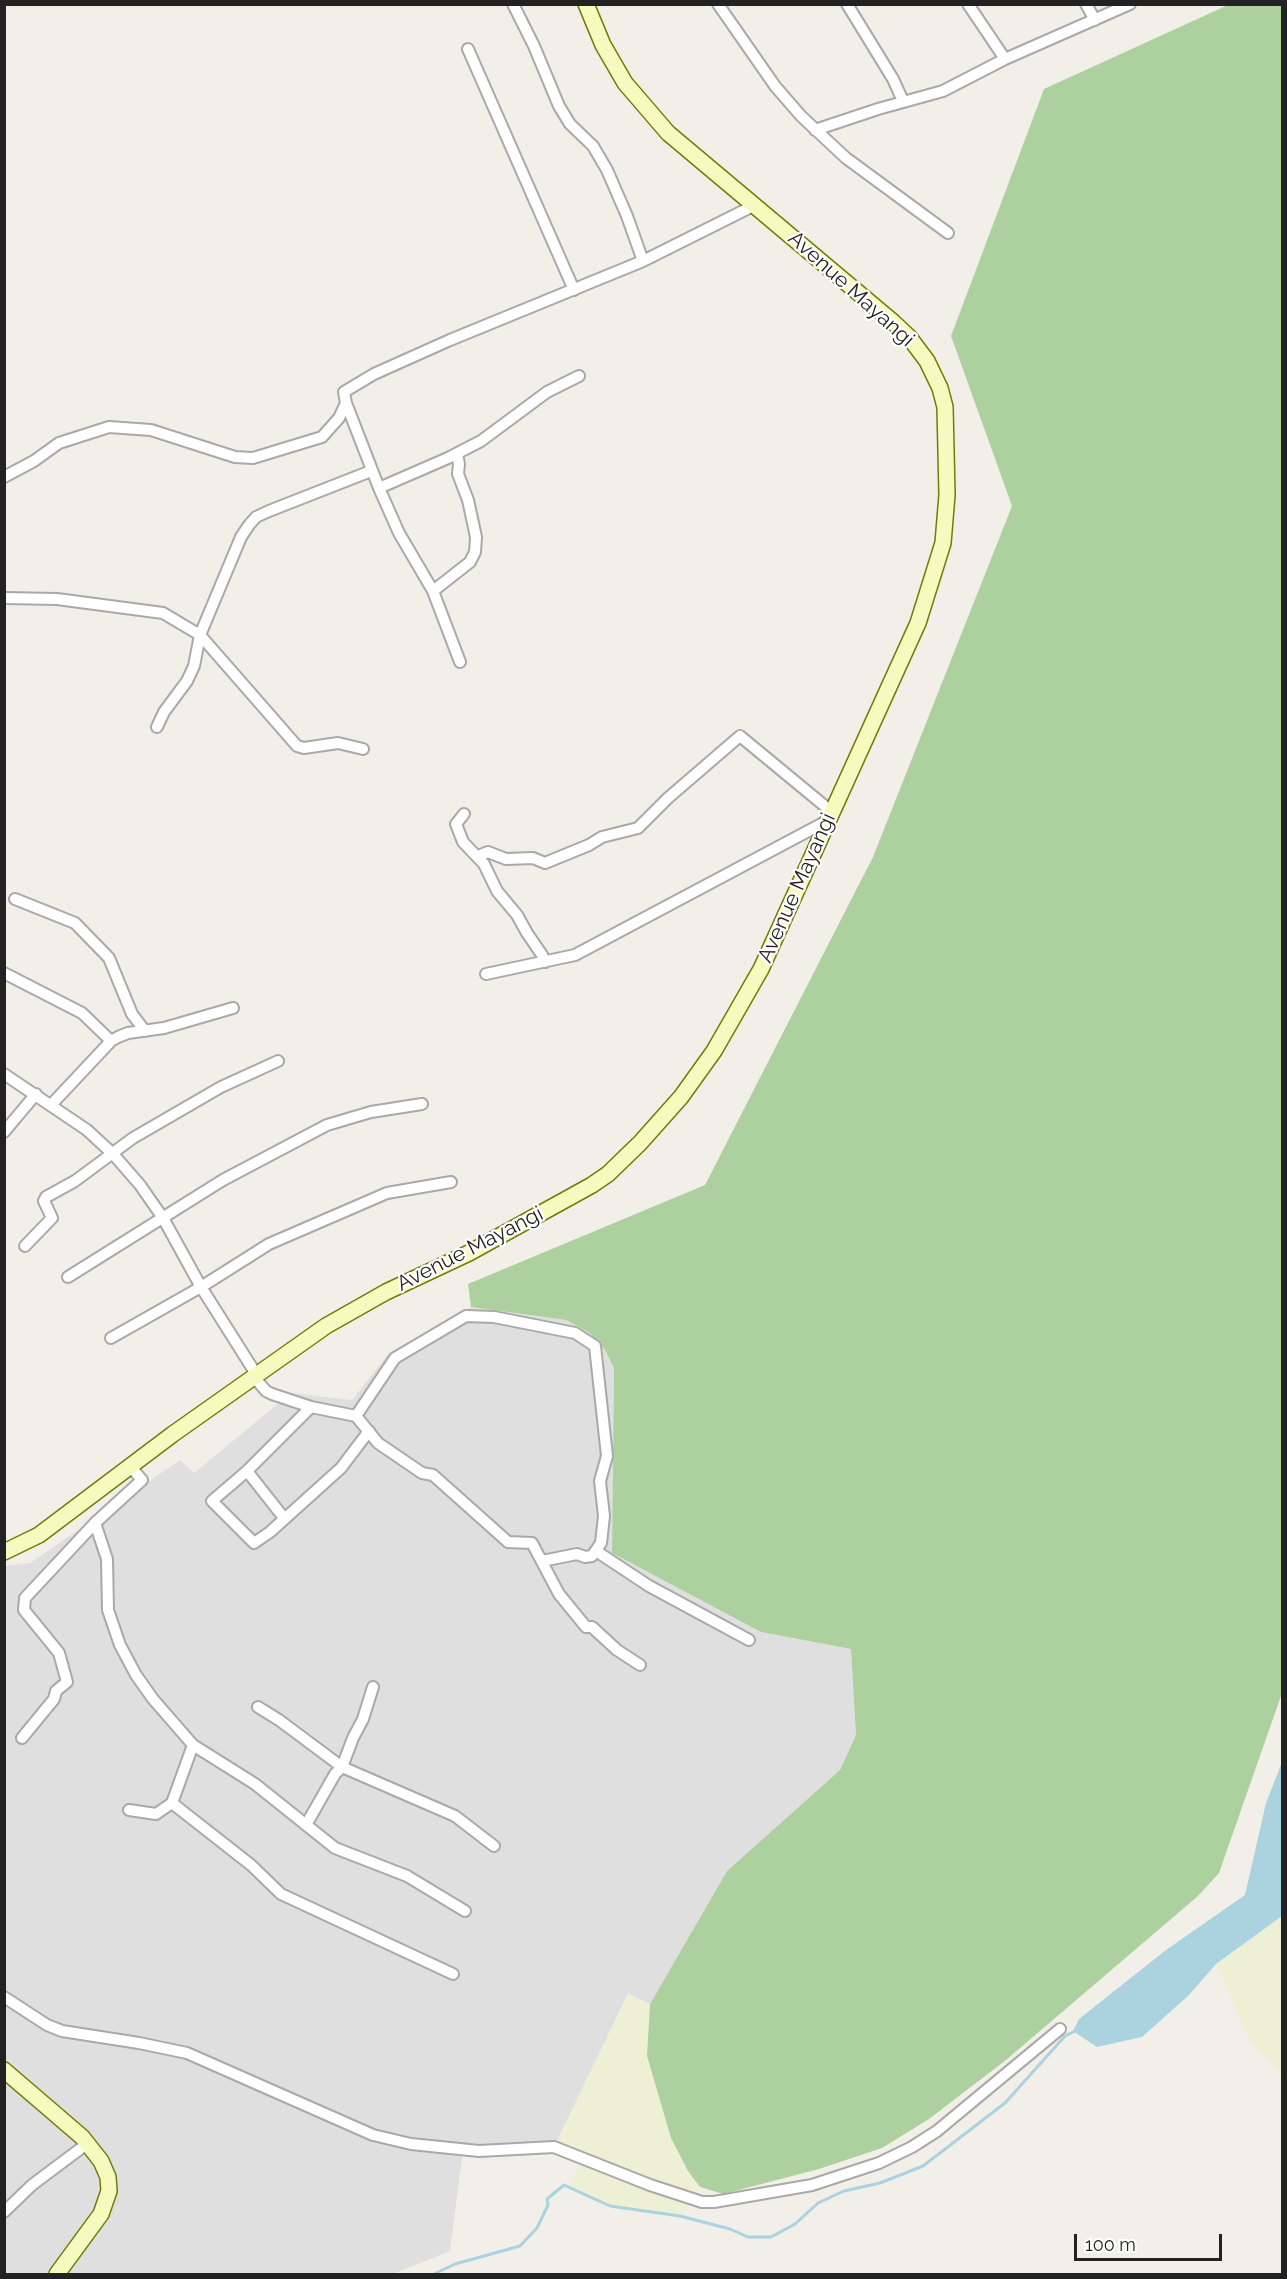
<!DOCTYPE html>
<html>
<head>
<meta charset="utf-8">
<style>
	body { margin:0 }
	#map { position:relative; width:1287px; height:2279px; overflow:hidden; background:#f2efe9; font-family:Raleway,sans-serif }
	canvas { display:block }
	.frame { position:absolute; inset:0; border:6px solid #222; pointer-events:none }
	.scale { position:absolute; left:1074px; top:2234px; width:148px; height:27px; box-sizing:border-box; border:3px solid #222; border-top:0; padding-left:8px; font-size:18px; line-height:21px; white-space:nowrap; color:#222; -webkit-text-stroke:4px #fff; paint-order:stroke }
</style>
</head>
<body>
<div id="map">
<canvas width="1287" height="2279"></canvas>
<div class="frame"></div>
<div class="scale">100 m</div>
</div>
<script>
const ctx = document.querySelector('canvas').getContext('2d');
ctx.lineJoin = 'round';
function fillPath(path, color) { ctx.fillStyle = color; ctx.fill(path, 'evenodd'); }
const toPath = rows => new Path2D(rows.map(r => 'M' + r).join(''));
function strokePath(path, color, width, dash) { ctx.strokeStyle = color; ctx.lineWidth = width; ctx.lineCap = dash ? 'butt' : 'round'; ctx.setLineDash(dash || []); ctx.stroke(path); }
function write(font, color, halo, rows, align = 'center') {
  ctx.font = font + ' Raleway,sans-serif'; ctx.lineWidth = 4.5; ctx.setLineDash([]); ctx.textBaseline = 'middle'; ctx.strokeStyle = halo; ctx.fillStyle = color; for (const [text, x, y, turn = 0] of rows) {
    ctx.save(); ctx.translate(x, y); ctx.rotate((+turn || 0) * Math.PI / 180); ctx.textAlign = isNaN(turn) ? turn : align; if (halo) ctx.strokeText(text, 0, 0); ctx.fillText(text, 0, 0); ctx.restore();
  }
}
fillPath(toPath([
	[471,1307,566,1320,590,1333,605,1350,614,1368,612,1553,761,1632,851,1649,856,1735,840,1770,727,1871,650,2004,628,1994,554,2147,463,2150,450,2251,393,2274,5,2274,4,1566,30,1563,180,1460,194,1473,291,1393,352,1400,389,1353]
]), '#e0dfdf');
fillPath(toPath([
	[1282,1916,1282,2074,1279,2073,1250,2041,1216,1964],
	[628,1994,650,2004,647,2056,671,2138,688,2171,700,2187,680,2216,610,2206,582,2194,570,2187,581,2158,554,2147]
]), '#eef0d5');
fillPath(toPath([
	[1228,5,1282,5,1282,1693,1219,1873,1198,1896,1006,2060,929,2119,882,2148,819,2169,723,2194,700,2187,688,2171,671,2138,647,2056,650,2004,727,1871,840,1770,856,1735,851,1649,761,1632,612,1553,614,1368,605,1350,590,1333,566,1320,471,1307,468,1284,705,1185,873,857,1012,506,951,336,1044,89]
]), '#add19e');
fillPath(toPath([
	[1282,1762,1282,1916,1216,1964,1189,1995,1142,2037,1097,2047,1073,2031,1079,2019,1166,1950,1245,1895,1266,1803]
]), '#aad3df');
strokePath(toPath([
	[434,2274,455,2264,520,2246,537,2228,548,2205,547,2199,564,2185,610,2206,680,2216,730,2229,748,2237,771,2237,795,2224,818,2203,844,2191,880,2183,923,2166,1005,2103,1065,2036,1075,2031]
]), '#aad3df', 3);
const street = toPath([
	[513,4,534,46,559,106,570,124,593,146,607,170,627,216,643,261],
	[718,4,775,86,801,116,846,158,948,233],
	[847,4,893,79,903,101],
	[968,4,1005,59,1130,4],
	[1086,4,1095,20],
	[468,49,574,290],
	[815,130,878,109,943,91,1005,59],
	[4,477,34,461,59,443,109,427,151,430,235,457,253,458,322,437,339,418,346,403],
	[379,488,448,458,481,441,547,392,579,376],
	[433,591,470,562,475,552,476,537,468,500,458,474,459,464,457,454],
	[4,598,57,599,163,613,200,635,297,746,304,748,338,743,363,749],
	[460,662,433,591,399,533,379,488,346,403,344,392,374,374,450,340,643,261,755,205],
	[157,727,164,712,187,681,194,666,200,635,241,537,249,525,256,517,269,511,371,471],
	[464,814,456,824,463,842,484,864,497,891,517,915,527,933,542,955,545,962],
	[478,856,488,852,506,859,533,858,545,863,589,845,602,837,638,828,668,798,740,736,832,812],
	[15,899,75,923,109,958,132,1014,145,1031],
	[4,973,82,1013,111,1041],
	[486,974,575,955,827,821],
	[4,1074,87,1130,113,1154,140,1185,163,1218,201,1287,256,1374],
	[51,1105,111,1041,118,1037,128,1033,164,1028,233,1008],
	[4,1132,36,1094],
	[25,1246,52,1218,44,1201,46,1197,75,1181,133,1138,221,1087,278,1061],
	[68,1277,223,1180,327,1125,371,1112,422,1104],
	[111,1338,201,1287,269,1244,387,1193,451,1182],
	[254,1377,266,1391,272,1394,311,1407,356,1416,378,1443,422,1473,433,1475,508,1542,532,1543,559,1594,586,1627,592,1627,617,1650,640,1665],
	[311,1407,247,1471,212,1501,254,1543,270,1532,341,1468,369,1431],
	[356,1416,395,1358,466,1316,494,1317,575,1333,595,1346,607,1456,600,1481,604,1516,601,1543,592,1556,585,1557,577,1554,542,1561],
	[247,1471,284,1518],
	[95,1523,107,1559,108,1610,120,1645,136,1675,153,1699,193,1745,255,1784,335,1848,407,1876,465,1911],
	[596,1551,649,1586,749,1640],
	[258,1707,279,1720,342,1767,353,1738,363,1719,373,1687],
	[22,1738,54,1699,56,1691,67,1682,59,1653,24,1610,25,1598,95,1523,142,1480,130,1466],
	[172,1803,251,1865,281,1894,453,1974],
	[129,1810,156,1814,172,1803,193,1745],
	[306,1825,335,1774,342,1767,455,1816,494,1846],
	[4,1997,47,2025,62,2031,139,2043,187,2053,373,2135,411,2144,479,2151,554,2147,650,2185,702,2202,714,2202,812,2185,879,2163,912,2147,937,2131,1060,2029],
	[4,2212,32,2185,88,2143]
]);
const secondary = toPath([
	[4,1552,39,1535,173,1434,326,1326,386,1292,469,1253,592,1185,608,1174,640,1143,681,1097,714,1051,761,969,918,623,943,543,947,495,945,407,940,388,927,361,909,337,893,322,668,133,625,83,603,45,586,4],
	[4,2070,82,2137,101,2161,108,2177,109,2191,101,2214,57,2274]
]);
strokePath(street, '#a9a9a9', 14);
strokePath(secondary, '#707d05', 18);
strokePath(street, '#fff', 10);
strokePath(secondary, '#f7fabf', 15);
write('21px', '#222', '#fff', [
	["Avenue Mayangi",851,289,42],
	["Avenue Mayangi",797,888,-66],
	["Avenue Mayangi",470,1249,-27]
]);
</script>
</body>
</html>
